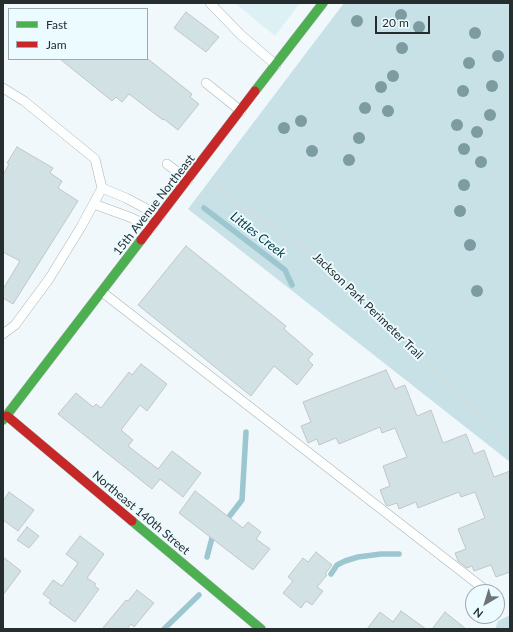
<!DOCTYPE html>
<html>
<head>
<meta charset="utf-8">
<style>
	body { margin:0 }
	#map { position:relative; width:513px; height:632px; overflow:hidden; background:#f0f8fb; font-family:Lato,sans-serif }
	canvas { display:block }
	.frame { position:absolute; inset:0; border:4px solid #262d2f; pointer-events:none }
	.legend { position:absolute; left:8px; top:8px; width:140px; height:52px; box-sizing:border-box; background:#ecfbff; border:1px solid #9da9ac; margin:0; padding:5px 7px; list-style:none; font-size:12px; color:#262d2f }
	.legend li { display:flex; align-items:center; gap:8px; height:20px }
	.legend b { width:20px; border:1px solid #9da9ac }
	.north { position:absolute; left:465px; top:584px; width:40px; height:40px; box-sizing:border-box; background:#ecfbff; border:1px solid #9da9ac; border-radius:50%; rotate:218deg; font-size:11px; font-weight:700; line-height:16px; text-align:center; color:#262d2f }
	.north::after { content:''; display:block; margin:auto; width:14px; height:18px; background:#6d7476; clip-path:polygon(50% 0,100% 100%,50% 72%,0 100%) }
	.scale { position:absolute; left:375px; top:16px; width:55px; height:18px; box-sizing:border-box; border:2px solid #262d2f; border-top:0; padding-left:5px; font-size:12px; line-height:14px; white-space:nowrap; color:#262d2f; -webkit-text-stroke:3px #ecfbff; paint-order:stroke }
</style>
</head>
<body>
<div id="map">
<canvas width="513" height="632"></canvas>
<div class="frame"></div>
<ul class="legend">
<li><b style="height:5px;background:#4caf50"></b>Fast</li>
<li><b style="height:5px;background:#c62828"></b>Jam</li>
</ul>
<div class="north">N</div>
<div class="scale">20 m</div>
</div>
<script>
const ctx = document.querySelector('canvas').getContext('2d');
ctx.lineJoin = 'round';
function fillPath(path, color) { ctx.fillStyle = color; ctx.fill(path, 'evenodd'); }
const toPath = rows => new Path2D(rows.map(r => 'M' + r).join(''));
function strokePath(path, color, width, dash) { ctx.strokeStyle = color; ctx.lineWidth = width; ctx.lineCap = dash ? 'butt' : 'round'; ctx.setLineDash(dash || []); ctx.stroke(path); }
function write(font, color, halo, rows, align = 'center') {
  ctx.font = font + ' Lato,sans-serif'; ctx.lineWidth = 4; ctx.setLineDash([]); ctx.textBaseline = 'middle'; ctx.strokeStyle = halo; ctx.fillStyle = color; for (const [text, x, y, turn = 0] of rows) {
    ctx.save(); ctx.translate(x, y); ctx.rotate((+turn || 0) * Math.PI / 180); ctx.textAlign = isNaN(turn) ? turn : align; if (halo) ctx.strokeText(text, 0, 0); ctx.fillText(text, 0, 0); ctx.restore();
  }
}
fillPath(toPath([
	[235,3,300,3,275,36]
]), '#ddf1f5');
fillPath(toPath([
	[344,3,510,3,510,462,188,209],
	[510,615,510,629,495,629,498,621]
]), '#c7e1e7');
strokePath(toPath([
	[204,208,285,270,292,285],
	[225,522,242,500,246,432],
	[207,557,212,538,216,533],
	[331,574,337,565,345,561,358,557,381,554,399,554],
	[164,629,199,595]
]), '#9cc7d0', 5.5);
const building = toPath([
	[186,12,219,37,206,52,174,28,186,12],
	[60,59,148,59,192,94,190,97,199,104,178,130,164,119,163,120,129,94,122,102,116,97,112,101,60,59],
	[17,147,53,168,50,173,62,181,58,188,78,201,13,304,3,298,3,289,20,261,3,252,3,175,9,164,7,163,17,147],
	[186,246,286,326,284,329,313,354,308,360,313,365,297,385,274,366,251,396,138,305,186,246],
	[141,364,167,384,147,411,140,405,121,430,133,440,128,446,158,469,172,451,201,473,183,497,160,479,152,489,58,414,76,393,93,407,96,404,101,408,129,372,132,375,141,364],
	[386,370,395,389,405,385,417,416,431,410,443,443,466,434,474,454,484,450,494,477,510,471,510,572,496,577,491,565,474,571,472,566,467,568,458,561,455,553,466,549,458,529,485,518,475,492,461,497,459,492,418,508,416,502,399,509,397,503,388,506,386,505,380,490,390,486,383,466,407,457,395,428,382,433,380,427,339,444,336,438,319,445,317,439,308,443,301,426,311,422,303,402,386,370],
	[195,491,243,528,248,522,261,532,256,539,270,549,253,570,179,513,195,491],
	[9,492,34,510,18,531,3,520,3,501,9,492],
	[27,527,39,536,29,548,17,540,27,527],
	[80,536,104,554,87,578,96,584,94,586,99,589,75,622,49,603,51,600,43,594,53,580,62,586,78,563,66,554,80,536],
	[316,552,332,565,325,574,327,575,317,587,323,591,312,605,306,601,301,608,283,593,293,581,288,577,303,558,308,562,316,552],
	[3,557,21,571,3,595,3,557],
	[137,590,154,603,134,627,131,624,127,629,102,629,126,600,128,601,137,590],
	[401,611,426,629,367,629,380,612,393,622,401,611],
	[445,612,466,629,432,629,445,612]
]);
fillPath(building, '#d2e1e4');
strokePath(building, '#c0c6c9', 1);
const lane = toPath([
	[210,3,241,35,276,65],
	[206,83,241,111],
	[3,88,24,101,95,159,102,188,81,227,49,279,15,325,3,334],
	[167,164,188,180],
	[102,188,126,198,160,216],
	[94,204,132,218,151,228],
	[102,292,488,592]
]);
const fast = toPath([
	[255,91,323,3],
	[3,420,141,240],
	[132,521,261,629]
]);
const jam = toPath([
	[141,240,255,91],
	[7,416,132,521]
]);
strokePath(lane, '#adb4b6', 10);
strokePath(fast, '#adb4b6', 10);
strokePath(jam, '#adb4b6', 10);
strokePath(toPath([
	[216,183,239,205,313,252,510,444]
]), '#d9dcdc', 2.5, [3, 2]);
strokePath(lane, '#fdfefe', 9);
strokePath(fast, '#4caf50', 9);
strokePath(jam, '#c62828', 9);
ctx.fillStyle = '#7c9ca2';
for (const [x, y] of [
	[401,15],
	[357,21],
	[419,27],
	[475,33],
	[402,48],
	[498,56],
	[469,63],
	[393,76],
	[492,86],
	[381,87],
	[463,91],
	[365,108],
	[388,111],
	[490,115],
	[301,121],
	[457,125],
	[284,128],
	[477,132],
	[359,138],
	[464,149],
	[312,151],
	[349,160],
	[481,162],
	[464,185],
	[460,211],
	[470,245],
	[477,291]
]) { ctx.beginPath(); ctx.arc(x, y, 6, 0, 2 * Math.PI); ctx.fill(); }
write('12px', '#262d2f', '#ecfbff', [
	["15th Avenue Northeast",154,205,-52],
	["Jackson Park Perimeter Trail",368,306,44],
	["Northeast 140th Street",141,513,40]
]);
write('italic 13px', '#0b414a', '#ecfbff', [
	["Littles Creek",258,235,38]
]);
</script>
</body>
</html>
